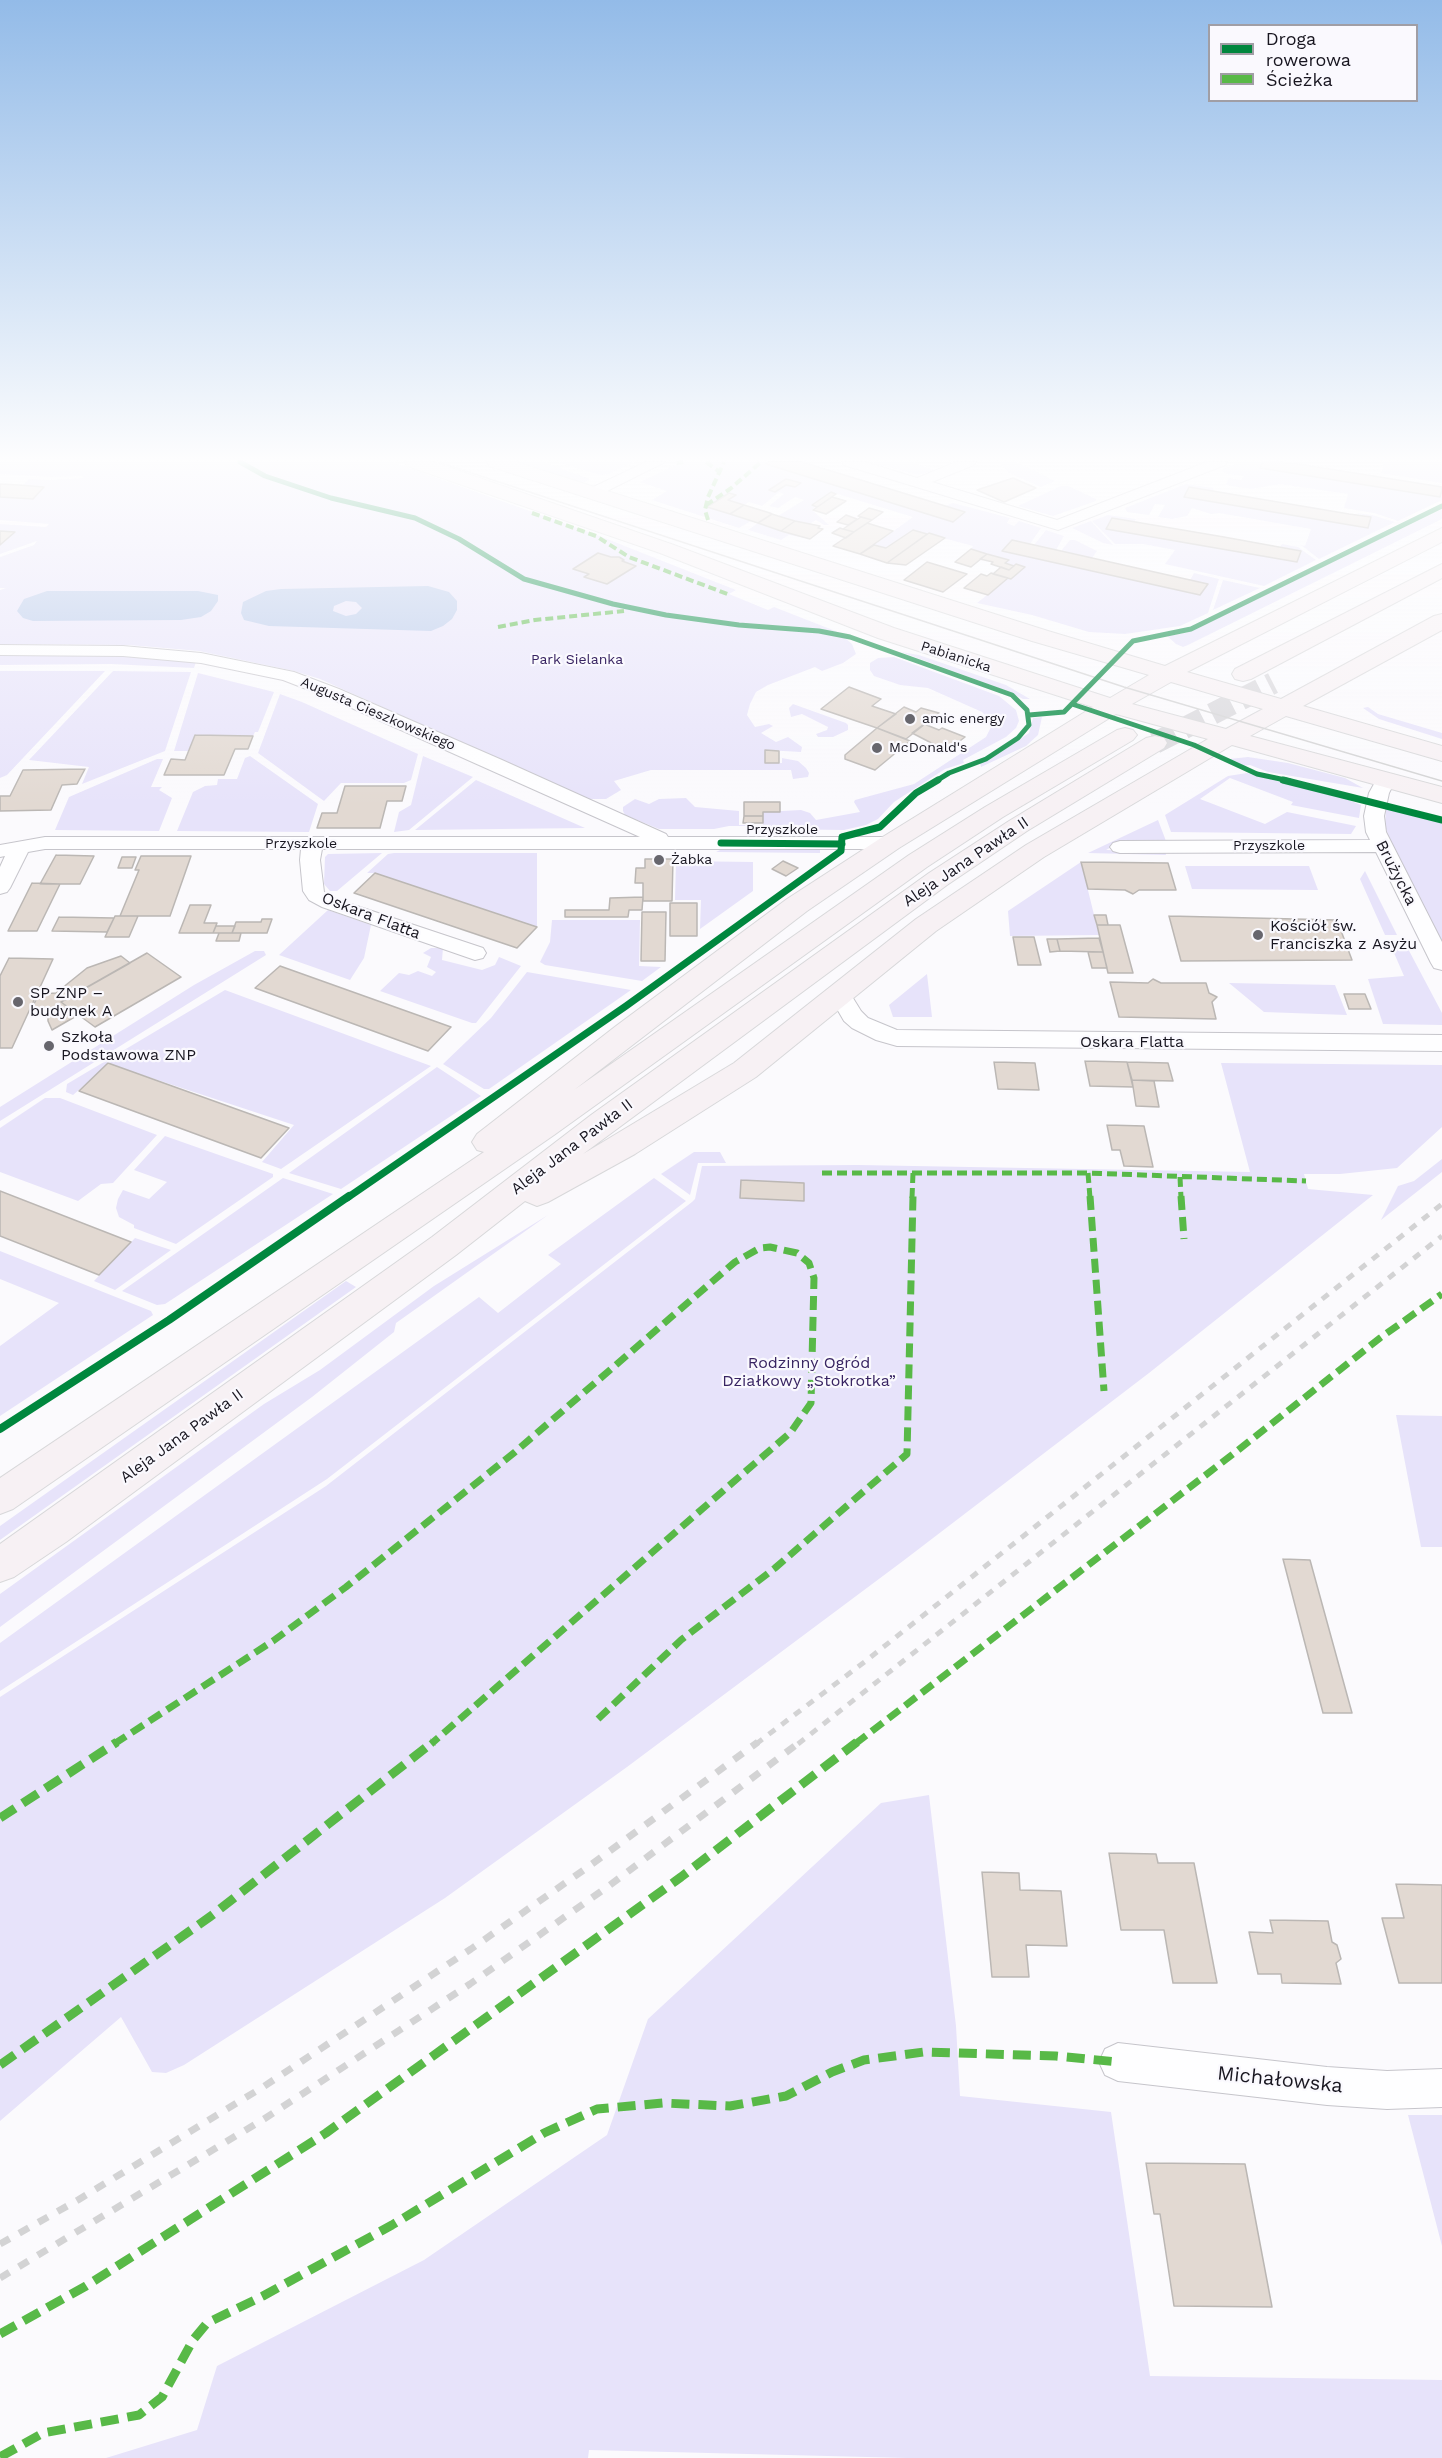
<!DOCTYPE html>
<html>
<head>
<meta charset="utf-8">
<style>
	body { margin:0 }
	#map { position:relative; width:1442px; height:2458px; overflow:hidden; background:#fbfafd; font-family:"Work Sans",sans-serif }
	canvas { display:block }
	.legend { position:absolute; left:1208px; top:24px; width:210px; height:78px; box-sizing:border-box; background:#faf9fe; border:2px solid #a09ea5; margin:0; padding:8px 10px; list-style:none; font-size:18px; color:#181620 }
	.legend li { display:flex; align-items:center; gap:12px; height:30px }
	.legend b { width:30px; border:2px solid #a09ea5 }
</style>
</head>
<body>
<div id="map">
<canvas width="1442" height="2458"></canvas>
<ul class="legend">
<li><b style="height:8px;background:#00873e"></b>Droga rowerowa</li>
<li><b style="height:8px;background:#58b947"></b>Ścieżka</li>
</ul>
</div>
<script>
const ctx = document.querySelector('canvas').getContext('2d');
ctx.lineJoin = 'round';
function fillPath(path, color) { ctx.fillStyle = color; ctx.fill(path, 'evenodd'); }
const toPath = rows => new Path2D(rows.map(r => 'M' + r).join(''));
function strokePath(path, color, width, dash) { ctx.strokeStyle = color; ctx.lineWidth = width; ctx.lineCap = dash ? 'butt' : 'round'; ctx.setLineDash(dash || []); ctx.stroke(path); }
function write(font, color, halo, rows, align = 'center') {
  ctx.font = font + ' "Work Sans",sans-serif'; ctx.lineWidth = 4.5; ctx.setLineDash([]); ctx.textBaseline = 'middle'; ctx.strokeStyle = halo; ctx.fillStyle = color; for (const [text, x, y, turn = 0] of rows) {
    ctx.save(); ctx.translate(x, y); ctx.rotate((+turn || 0) * Math.PI / 180); ctx.textAlign = isNaN(turn) ? turn : align; if (halo) ctx.strokeText(text, 0, 0); ctx.fillText(text, 0, 0); ctx.restore();
  }
}
fillPath(toPath([
	[0,462,392,462,597,535,736,590,729,594,768,610,774,607,838,632,852,644,856,654,843,663,822,671,815,667,768,685,756,692,750,704,747,715,755,727,769,724,773,726,761,733,776,742,788,737,802,747,801,752,765,750,765,763,782,763,782,758,798,761,806,768,809,773,808,777,793,779,791,770,651,770,614,781,621,790,606,799,587,799,320,679,294,671,199,651,129,645,0,644,0,590,6,588,0,588,0,557,34,545,37,541,0,554,0,545,14,532,0,531,0,524,46,527,49,524,0,520,0,497,43,487,22,486,29,479,50,480,83,478,83,476,52,477,0,474],
	[517,462,544,462,590,479,583,483],
	[557,462,634,462,608,474,600,475],
	[682,462,768,462,766,464,952,522,965,512,945,506,953,503,1010,518,1007,523,1014,526,1019,521,1041,528,1030,544,1012,540,1003,551,1200,595,1207,584,1190,580,1194,573,1219,579,1208,613,1180,626,1125,634,1089,632,1032,615,977,603,1008,578,1011,579,1016,564,1014,566,1005,563,1008,560,971,549,973,546,913,530,886,548,874,545,913,517,831,492,812,510,829,525,824,525,816,520,808,525,778,516,804,500,795,497,778,508,769,506,784,494,779,492,762,506,749,502,744,505,728,500,735,495,708,507,751,521,739,528,652,500,667,491,640,482],
	[871,462,912,462,934,470,918,475],
	[999,462,1017,462,1055,481,1041,487,1009,473],
	[1241,462,1263,462,1260,468,1440,497,1442,490,1442,500,1398,521,1374,513,1344,508,1348,494,1280,484,1251,489,1226,485,1229,478,1241,480,1244,476,1227,474,1221,470],
	[1384,462,1442,462,1442,483,1381,473],
	[1186,484,1213,488,1214,491,1368,527,1371,517,1355,513,1372,515,1395,522,1319,559,1301,545,1305,546,1311,529,1219,513,1211,514,1192,508,1187,516,1172,519,1158,517,1165,505,1155,504,1149,515,1127,512,1125,508],
	[1061,486,1068,486,1096,499,1096,501,1053,516,1018,506],
	[1442,509,1442,519,1188,645,1183,647,1176,644,1167,636,1186,633,1207,623],
	[1108,515,1136,519,1134,522,1112,518,1106,528,1297,562,1301,551,1280,547,1282,544,1298,547,1316,560,1264,586,1165,564,1175,550,1143,544,1115,544,1092,521],
	[1091,521,1113,545,1103,543,1072,528],
	[758,523,810,539,789,535,781,540,748,530],
	[1046,530,1064,536,1056,550,1034,545],
	[1070,540,1075,540,1097,551,1092,558,1061,551],
	[1223,580,1260,588,1213,610],
	[901,652,919,655,1006,685,1030,699,1023,699,1007,691],
	[104,654,196,662,194,668,111,664,0,665,0,655],
	[894,657,999,696,1016,710,1019,721,1016,728,1006,737,963,760,964,763,945,769,894,802,878,819,866,825,844,830,770,829,764,826,729,826,714,829,659,829,625,815,623,811,623,807,635,799,649,804,659,799,686,798,695,807,739,811,739,825,763,825,763,812,801,810,810,813,816,820,860,812,854,802,855,800,914,784,986,737,991,727,990,720,982,712,928,688,900,685,874,676,870,670,870,663,878,658],
	[0,671,105,671,7,775,0,778],
	[113,671,191,672,165,751,82,784,89,767,29,760],
	[198,673,274,692,258,732,255,732,253,736,196,735,188,751,174,751],
	[280,694,302,702,418,754,411,780,404,783,341,783,324,801,258,753],
	[793,704,846,723,848,725,848,730,833,737,818,737,816,734,827,730,828,727,802,714,791,717,789,708],
	[1368,707,1378,714,1442,733,1442,739,1379,719,1363,708],
	[1042,717,1038,735,1026,746,981,767,980,763,989,760,1029,733,1033,718],
	[250,756,318,804,309,832,177,831,193,792,205,786,217,785,218,779,237,779,245,758],
	[423,756,473,777,409,830,394,832,399,812,411,805],
	[1248,757,1288,763,1345,778,1363,788,1268,772,1250,765,1241,766,1229,759],
	[157,759,163,759,151,787,162,787,159,790,172,798,159,831,55,830,69,797],
	[1247,773,1324,790,1361,805,1359,818,1291,805,1293,802,1230,778,1200,799,1265,824,1287,812,1356,826,1351,834,1171,832,1165,815,1228,776],
	[476,780,585,828,415,830],
	[1386,809,1412,813,1442,822,1442,942,1390,840,1385,826],
	[1158,820,1166,841,1123,841,1106,850,1165,851,1166,855,1088,853],
	[722,849,820,850,820,853,716,852],
	[382,853,337,891,330,891,324,884,325,857,328,854],
	[394,853,537,853,537,927,375,873,367,873,388,854],
	[676,861,753,862,753,891,700,929,701,900,675,900],
	[1081,862,1099,935,1010,936,1008,911],
	[1185,866,1309,866,1318,890,1192,889],
	[1365,871,1397,935,1385,935,1360,879],
	[328,910,371,925,364,958,350,980,279,955],
	[552,920,640,920,639,966,661,967,642,981,545,965,540,962,550,942],
	[1406,945,1442,1013,1442,1025,1383,1024,1368,979,1404,976,1391,946],
	[431,948,443,948,442,960,482,970,495,965,499,957,521,966,476,1023,472,1023,380,991,399,973,409,975,418,971,432,976,436,972,427,967,431,957,423,953],
	[255,951,264,951,266,955,0,1121,0,1107,194,985],
	[527,972,631,990,489,1089,484,1089,443,1064,491,1018],
	[927,974,932,1017,893,1017,889,1005],
	[1229,983,1335,985,1347,1015,1264,1012],
	[225,990,431,1066,281,1169,262,1162,294,1125,109,1064,73,1095,66,1092,67,1084],
	[1221,1063,1442,1065,1442,1127,1397,1168,1340,1174,1304,1174,1308,1189,1373,1195,1149,1373,903,1561,627,1767,445,1898,184,2065,166,2073,152,2072,121,2017,0,2121,0,1697,326,1486,692,1202,695,1199,702,1166,858,1165,1250,1172],
	[437,1067,481,1096,341,1189,289,1173],
	[45,1098,60,1098,157,1135,113,1183,101,1184,78,1201,0,1172,0,1128],
	[165,1136,273,1174,273,1177,176,1244,134,1228,134,1225,119,1217,116,1208,118,1199,123,1190,149,1199,167,1182,134,1170],
	[694,1152,720,1152,726,1163,698,1163,690,1195,661,1174],
	[1442,1159,1442,1172,1381,1220,1398,1186,1414,1181],
	[283,1178,333,1194,165,1304,157,1305,122,1291],
	[654,1178,686,1201,327,1479,0,1691,0,1643,479,1297,498,1313,561,1264,548,1255],
	[548,1215,396,1323,394,1332,312,1397,0,1627,0,1594,264,1404,320,1370,434,1286],
	[135,1238,171,1250,115,1290,94,1281],
	[0,1251,151,1311,153,1315,0,1416,0,1346,59,1303,0,1279],
	[346,1281,356,1287,0,1540,0,1526],
	[1396,1415,1442,1416,1442,1547,1421,1547],
	[929,1795,956,2026,960,2096,1111,2112,1150,2376,1442,2380,1442,2458,907,2458,589,2450,588,2458,106,2458,197,2430,217,2366,424,2260,607,2135,648,2019,881,1803],
	[1408,2115,1442,2115,1442,2246]
]), '#e7e3fa');
fillPath(toPath([
	[428,586,449,592,457,601,457,610,452,619,443,626,431,631,269,626,244,620,241,613,243,602,266,591,281,589],
	[346,601,356,602,362,608,356,614,346,616,333,611,334,606],
	[47,591,198,591,218,595,218,601,211,611,201,617,181,620,33,621,23,618,17,611,24,599]
]), '#b4c6e9');
const building = toPath([
	[768,462,802,462,965,512,953,522,766,464,768,462],
	[1263,462,1292,463,1442,487,1442,490,1440,497,1260,468,1263,462],
	[1013,478,1036,488,1004,502,977,490,1013,478],
	[786,479,801,483,795,487,786,485,775,492,769,490,786,479],
	[0,484,19,485,44,487,33,499,0,497,0,484],
	[1189,487,1349,514,1371,517,1368,528,1184,497,1189,487],
	[831,492,836,494,817,507,812,505,831,492],
	[729,493,736,495,728,500,744,505,730,514,707,507,729,493],
	[832,497,846,501,826,514,813,510,832,497],
	[744,505,770,513,772,514,758,523,730,514,744,505],
	[869,508,883,512,872,520,858,516,869,508],
	[772,514,778,516,795,521,781,531,758,523,772,514],
	[846,515,857,519,848,525,837,522,846,515],
	[861,517,872,520,854,532,843,529,861,517],
	[1112,518,1224,537,1301,551,1297,562,1106,529,1112,518],
	[795,521,820,526,818,528,823,529,810,539,781,531,795,521],
	[867,523,893,531,860,554,833,546,867,523],
	[840,528,843,529,854,532,846,538,832,533,840,528],
	[913,530,927,534,887,563,860,554,874,545,886,548,913,530],
	[0,531,15,532,0,545,0,531],
	[929,533,945,538,906,565,887,563,929,533],
	[1012,540,1208,584,1200,595,1002,551,1012,540],
	[971,549,987,554,971,567,955,562,971,549],
	[598,553,611,557,619,557,624,560,622,561,636,566,607,584,584,577,589,574,573,569,598,553],
	[987,554,1009,560,1005,563,1014,566,1009,570,991,564,993,562,980,559,987,554],
	[927,562,967,574,943,592,904,580,927,562],
	[1016,564,1025,567,1011,579,993,574,1001,567,1009,570,1016,564],
	[991,573,1008,578,988,595,964,588,981,574,987,576,991,573],
	[849,687,881,699,872,706,896,714,877,728,821,709,849,687],
	[904,707,916,712,921,708,939,713,906,739,877,728,904,707],
	[924,724,939,730,942,728,965,737,947,751,912,733,924,724],
	[877,728,910,741,875,770,845,759,845,755,877,728],
	[195,735,253,736,248,749,235,749,224,775,164,775,171,759,185,760,195,735],
	[765,750,779,751,779,763,765,763,765,750],
	[85,769,77,784,62,785,51,810,0,811,0,796,10,796,23,770,85,769],
	[345,786,406,786,402,801,387,801,380,828,317,828,322,813,337,813,345,786],
	[744,802,780,802,780,812,763,812,763,816,744,816,744,802],
	[744,816,763,816,763,823,743,823,744,816],
	[56,855,94,856,80,884,40,884,56,855],
	[141,856,191,856,170,916,120,916,139,870,135,870,141,856],
	[122,857,136,857,132,868,118,868,122,857],
	[645,859,673,859,672,901,643,901,643,883,635,883,636,868,645,868,645,859],
	[783,861,798,868,786,876,772,869,783,861],
	[1081,862,1168,863,1176,890,1139,890,1133,894,1125,890,1088,889,1081,862],
	[375,873,537,927,517,948,354,893,375,873],
	[32,883,60,884,37,931,8,931,32,883],
	[643,897,642,910,629,910,628,917,565,917,565,910,609,910,610,898,643,897],
	[670,903,697,903,697,936,670,936,670,903],
	[190,905,211,905,204,923,217,923,213,933,179,933,190,905],
	[642,912,666,912,665,961,641,961,642,912],
	[1094,915,1106,915,1108,925,1097,925,1094,915],
	[115,916,138,916,129,937,105,937,115,916],
	[1169,916,1337,920,1352,960,1181,961,1169,916],
	[59,917,114,918,107,932,52,931,59,917],
	[262,919,272,919,267,933,232,933,236,922,261,922,262,919],
	[1097,925,1120,925,1133,973,1108,973,1097,925],
	[216,926,235,926,232,933,213,933,216,926],
	[219,933,241,933,239,941,216,941,219,933],
	[1013,937,1034,937,1041,965,1018,965,1013,937],
	[1099,938,1103,952,1060,951,1057,939,1099,938],
	[1047,939,1057,939,1060,951,1050,952,1047,939],
	[1088,952,1103,952,1107,968,1092,968,1088,952],
	[147,953,181,977,95,1027,61,1002,147,953],
	[121,956,130,963,61,1002,78,1015,52,1030,48,1021,48,1010,31,1010,39,994,56,993,87,968,121,956],
	[9,958,53,959,12,1048,0,1048,0,976,9,958],
	[280,966,451,1027,428,1051,255,988,280,966],
	[1153,979,1161,983,1206,983,1209,993,1217,997,1212,1002,1216,1019,1119,1017,1110,982,1148,983,1153,979],
	[1344,994,1365,994,1371,1009,1349,1009,1344,994],
	[1085,1061,1127,1062,1133,1087,1090,1086,1085,1061],
	[994,1062,1035,1063,1039,1090,998,1089,994,1062],
	[1127,1062,1168,1063,1173,1081,1132,1080,1127,1062],
	[108,1063,289,1128,261,1158,79,1091,108,1063],
	[1132,1080,1154,1081,1159,1107,1136,1106,1132,1080],
	[1107,1125,1144,1126,1153,1167,1124,1166,1120,1150,1112,1150,1107,1125],
	[741,1180,804,1183,804,1201,740,1198,741,1180],
	[0,1191,131,1242,99,1275,0,1236,0,1191],
	[1283,1559,1310,1560,1352,1713,1323,1713,1283,1559],
	[1109,1853,1156,1854,1158,1863,1194,1863,1217,1983,1173,1983,1164,1930,1121,1930,1109,1853],
	[982,1872,1019,1873,1020,1890,1061,1891,1067,1946,1026,1945,1029,1977,992,1977,982,1872],
	[1396,1884,1442,1885,1442,1983,1399,1983,1382,1918,1404,1918,1396,1884],
	[1270,1920,1328,1921,1332,1942,1337,1945,1341,1959,1336,1963,1341,1984,1282,1983,1281,1974,1258,1974,1249,1932,1273,1933,1270,1920],
	[1146,2163,1245,2164,1272,2307,1174,2306,1160,2214,1154,2214,1146,2163]
]);
fillPath(building, '#e2d9d2');
strokePath(building, '#bbb7b4', 1.5);
strokePath(toPath([
	[1155,743,1273,683]
]), '#d9d8dc', 22, [22, 10]);
const street = toPath([
	[646,462,665,462,597,496,592,498,584,493,587,490,646,462],
	[842,462,865,462,917,478,956,462,976,462,974,465,932,482,1057,520,1207,462,1227,462,1225,465,1058,530,844,465,842,462],
	[0,645,123,646,201,653,294,672,339,689,502,760,666,834,668,837,890,837,897,839,900,843,897,847,890,849,322,849,320,860,324,892,336,899,483,948,486,953,483,958,475,960,322,907,309,900,303,891,300,860,301,849,45,849,28,852,10,888,7,892,0,894,0,867,5,856,0,857,0,845,45,837,640,837,327,697,283,680,201,663,123,656,0,655,0,645],
	[1386,773,1393,775,1396,779,1389,793,1384,816,1386,832,1442,942,1442,970,1434,968,1431,963,1376,852,1120,853,1113,851,1110,847,1113,843,1120,841,1370,840,1366,832,1364,816,1369,793,1379,775,1386,773],
	[840,988,848,990,861,1011,868,1018,897,1030,1442,1035,1442,1051,897,1046,876,1040,852,1028,844,1021,829,995,832,990,840,988],
	[1118,2043,1327,2067,1387,2071,1442,2069,1442,2107,1387,2109,1327,2105,1118,2081,1105,2075,1099,2062,1105,2049,1118,2043]
]);
const primary = toPath([
	[405,462,433,462,674,545,894,628,1110,698,1149,675,1032,641,489,466,487,462,516,462,1048,631,1165,666,1442,528,1442,542,1187,672,1281,699,1434,616,1442,614,1442,630,1303,706,1442,746,1442,761,1286,716,1250,736,1442,787,1442,803,1232,745,1044,857,936,931,756,1077,635,1154,548,1202,537,1206,525,1201,456,1255,66,1542,14,1577,0,1582,0,1544,432,1237,591,1115,929,873,1009,821,1146,738,1155,736,1164,738,1167,743,1164,748,1027,831,947,885,583,1154,734,1063,916,919,1026,845,1208,739,1116,714,899,848,807,911,574,1090,909,855,985,807,1117,730,1125,728,1133,730,1137,735,1133,740,1003,817,927,867,554,1135,13,1509,0,1514,0,1478,484,1152,477,1150,472,1142,477,1134,616,1026,787,899,881,838,1093,707,878,638,660,553,407,466,405,462],
	[1171,682,1263,709,1226,729,1132,704,1171,682],
	[1442,564,1442,578,1251,679,1243,681,1235,679,1232,674,1235,669,1442,564]
]);
strokePath(street, '#c6c5cb', 2);
strokePath(primary, '#d8d8da', 2);
fillPath(street, '#fefeff');
fillPath(primary, '#f7f1f4');
strokePath(toPath([
	[438,462,1124,687,1442,781]
]), '#d3d3d4', 1.5);
strokePath(toPath([
	[756,1744,867,1660,1442,1204],
	[798,1744,1442,1236]
]), '#d3d3d4', 5, [8, 8]);
strokePath(toPath([
	[0,2244,78,2200,263,2087,471,1949,588,1867,758,1742],
	[0,2278,264,2119,470,1984,610,1885,800,1742]
]), '#d3d3d4', 7, [11, 11]);
strokePath(toPath([
	[706,462,721,473],
	[677,463,683,462],
	[706,505,730,489,761,462],
	[532,513,596,536,629,557,730,595],
	[708,520,705,510,708,497,724,462],
	[498,627,535,620,624,611]
]), '#58b947', 4, [8, 4]);
strokePath(toPath([
	[822,1173,1088,1173,1306,1181],
	[1088,1173,1090,1198],
	[1180,1177,1181,1198],
	[912,1198,913,1173]
]), '#58b947', 5, [10, 5]);
strokePath(toPath([
	[1090,1196,1104,1391],
	[1181,1196,1184,1239],
	[598,1719,681,1640,775,1568,907,1454,913,1196],
	[114,1744,273,1641,346,1587,515,1452,735,1262,760,1248,770,1247,797,1253,809,1263,814,1278,811,1403,791,1432,431,1744],
	[855,1744,1237,1451,1380,1338,1442,1294]
]), '#58b947', 7, [14, 7]);
strokePath(toPath([
	[0,1818,117,1742],
	[0,2065,211,1916,433,1742],
	[0,2334,86,2286,326,2133,681,1877,857,1742],
	[0,2457,43,2433,139,2415,162,2397,193,2340,207,2323,263,2296,392,2225,544,2133,597,2109,663,2103,730,2106,786,2096,832,2072,864,2060,924,2052,1056,2056,1118,2062]
]), '#58b947', 9, [18, 9]);
strokePath(toPath([
	[240,462,265,476,331,498,415,518,459,539,524,579,613,604,666,615,739,625,819,631,850,637,1012,695,1027,710,1029,725,1018,738,986,759,949,773,936,781],
	[1072,704,1194,745,1257,774,1290,781],
	[1029,715,1064,712,1133,641,1191,629,1442,506]
]), '#00873e', 5);
strokePath(toPath([
	[1283,780,1442,820],
	[721,843,842,844],
	[347,1198,626,1006,841,851,842,837,880,827,916,793,938,780]
]), '#00873e', 7);
strokePath(toPath([
	[0,1429,169,1320,349,1196]
]), '#00873e', 8);
const sky = ctx.createLinearGradient(0, 0, 0, 806);
sky.addColorStop(0, '#93bbe8');
sky.addColorStop(0.57, '#fdfdfe');
sky.addColorStop(1, '#fdfdfe00');
ctx.fillStyle = sky;
ctx.fillRect(0, 0, 1442, 806);
for (const [x, y, r, color] of [
	[910,719,6,"#67666d"],
	[877,748,6,"#67666d"],
	[659,860,6,"#67666d"],
	[1258,935,6,"#67666d"],
	[18,1002,6,"#67666d"],
	[49,1046,6,"#67666d"]
]) { const dot = new Path2D(); dot.arc(x, y, r, 0, 2 * Math.PI); ctx.fillStyle = color; ctx.fill(dot); strokePath(dot, '#faf9fe', 2); }
write('14px', '#181620', '#faf9fe', [
	["Pabianicka",956,657,18],
	["Augusta Cieszkowskiego",378,714,23],
	["Przyszkole",782,830],
	["Przyszkole",301,844],
	["Przyszkole",1269,846]
]);
write('14px', '#382462', '#faf9fe', [
	["Park Sielanka",577,660]
]);
write('14px', '#181620', '#faf9fe', [
	["amic energy",922,719],
	["McDonald's",889,748],
	["Żabka",671,860]
], 'left');
write('16px', '#181620', '#faf9fe', [
	["Aleja Jana Pawła II",966,862,-34],
	["Brużycka",1396,873,63],
	["Oskara Flatta",371,916,21],
	["Oskara Flatta",1132,1042],
	["Aleja Jana Pawła II",572,1147,-37],
	["Aleja Jana Pawła II",182,1436,-36]
]);
write('16px', '#181620', '#faf9fe', [
	["Kościół św.",1270,926],
	["Franciszka z Asyżu",1270,944],
	["SP ZNP –",30,993],
	["budynek A",30,1011],
	["Szkoła",61,1037],
	["Podstawowa ZNP",61,1055]
], 'left');
write('16px', '#382462', '#faf9fe', [
	["Rodzinny Ogród",809,1363],
	["Działkowy „Stokrotka”",809,1381]
]);
write('20px', '#181620', '#faf9fe', [
	["Michałowska",1280,2080,6]
]);
</script>
</body>
</html>
